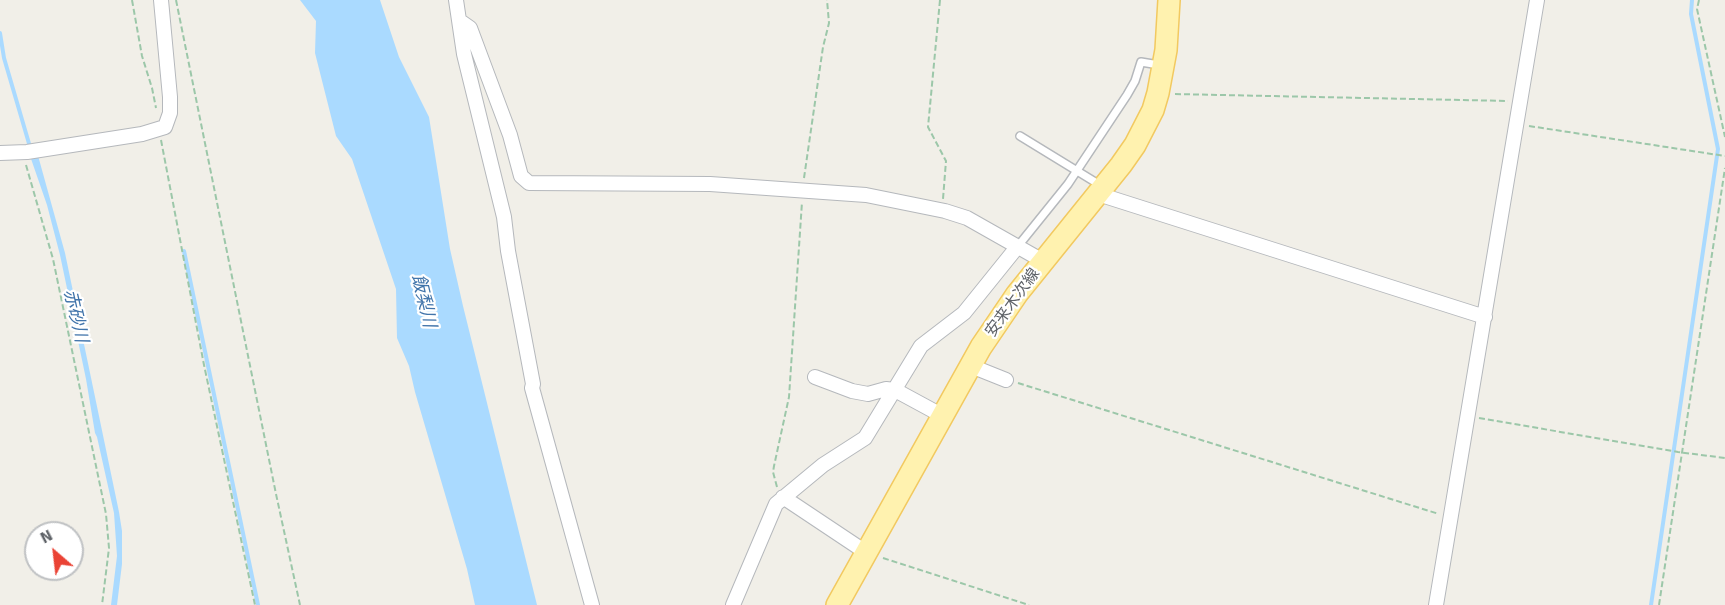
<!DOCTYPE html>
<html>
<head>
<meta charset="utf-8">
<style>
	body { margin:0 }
	#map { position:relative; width:1725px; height:605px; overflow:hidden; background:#f1efe8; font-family:Signika,sans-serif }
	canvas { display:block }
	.north { position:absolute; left:24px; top:521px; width:60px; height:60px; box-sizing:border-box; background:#fff; border:2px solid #bfc1c3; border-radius:50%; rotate:332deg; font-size:16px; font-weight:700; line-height:24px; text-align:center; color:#5f6368 }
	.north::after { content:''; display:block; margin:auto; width:21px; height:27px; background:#ea4335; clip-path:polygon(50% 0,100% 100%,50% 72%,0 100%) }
</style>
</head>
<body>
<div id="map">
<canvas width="1725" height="605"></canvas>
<div class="north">N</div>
</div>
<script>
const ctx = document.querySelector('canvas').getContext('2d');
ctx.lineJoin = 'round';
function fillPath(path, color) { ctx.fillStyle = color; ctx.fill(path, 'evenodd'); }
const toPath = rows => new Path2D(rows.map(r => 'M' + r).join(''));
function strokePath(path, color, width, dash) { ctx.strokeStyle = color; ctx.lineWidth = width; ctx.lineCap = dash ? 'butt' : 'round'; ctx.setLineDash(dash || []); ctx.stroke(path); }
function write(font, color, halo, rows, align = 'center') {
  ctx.font = font + ' Signika,"Noto Sans JP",sans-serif'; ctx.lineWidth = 4.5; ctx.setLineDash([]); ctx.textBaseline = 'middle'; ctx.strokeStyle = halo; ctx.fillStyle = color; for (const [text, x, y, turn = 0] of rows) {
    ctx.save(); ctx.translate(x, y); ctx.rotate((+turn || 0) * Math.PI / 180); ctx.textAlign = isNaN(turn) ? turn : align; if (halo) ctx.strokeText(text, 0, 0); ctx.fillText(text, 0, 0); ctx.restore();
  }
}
fillPath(toPath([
	[300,0,380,0,399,57,429,117,450,249,463,306,537,605,475,605,467,569,415,392,409,366,397,338,396,289,352,159,336,136,315,53,316,21],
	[37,152,65,253,119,512,122,531,122,564,117,605,111,605,117,556,114,513,97,437,95,433,86,379,60,255,47,205,29,153]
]), '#aadaff');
strokePath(toPath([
	[0,33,4,58,30,147],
	[184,251,258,605],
	[1651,605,1718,149,1691,14,1692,0]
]), '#aadaff', 4);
const service = toPath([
	[1020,136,1100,185],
	[1018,246,1068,184,1127,95,1135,81,1141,62,1159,65]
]);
const minor = toPath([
	[456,0,464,54,504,217,508,251,533,384,532,388,592,605],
	[460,21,470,28,510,135,521,176,529,183,710,184,866,195,945,211,967,218,1043,261],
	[0,153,27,152,142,134,165,127,170,113,170,97,161,0],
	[1098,194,1485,317],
	[971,366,1006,380],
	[815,377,852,391,868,394,886,389,895,390,943,416],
	[783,497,867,553],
	[733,605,776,504,823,465,865,438,921,346,964,313,1018,246],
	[1436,605,1537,0]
]);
const primary = toPath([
	[837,605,981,347,1017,294,1121,165,1135,145,1153,110,1158,93,1166,50,1169,0]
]);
strokePath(service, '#b5b8bc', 10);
strokePath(minor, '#b5b8bc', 16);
strokePath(primary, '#f2c960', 24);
strokePath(toPath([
	[132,0,142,56,152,88,156,108],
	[176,0,276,494,300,605],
	[940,0,928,127,946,161,943,199],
	[1699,0,1697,9,1725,137],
	[1175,94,1508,101],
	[1529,126,1725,156],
	[161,140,204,365,255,605],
	[26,165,53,259,106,514,109,548,102,605],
	[804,178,823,47,829,23,827,0],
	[1018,383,1439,514],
	[1479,418,1678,452,1725,458],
	[777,487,773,472,774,466,789,397,802,202],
	[883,558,1029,605],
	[1659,605,1725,168]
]), '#9cc7a9', 2, [6, 3]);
strokePath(service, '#fff', 7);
strokePath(minor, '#fff', 14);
strokePath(primary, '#fff2af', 21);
write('16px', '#5f6368', '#fff', [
	["安来木次線",1013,303,-54]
]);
write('italic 18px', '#4174aa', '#fff', [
	["飯梨川",423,301,77],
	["赤砂川",75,316,77]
]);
</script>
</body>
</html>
